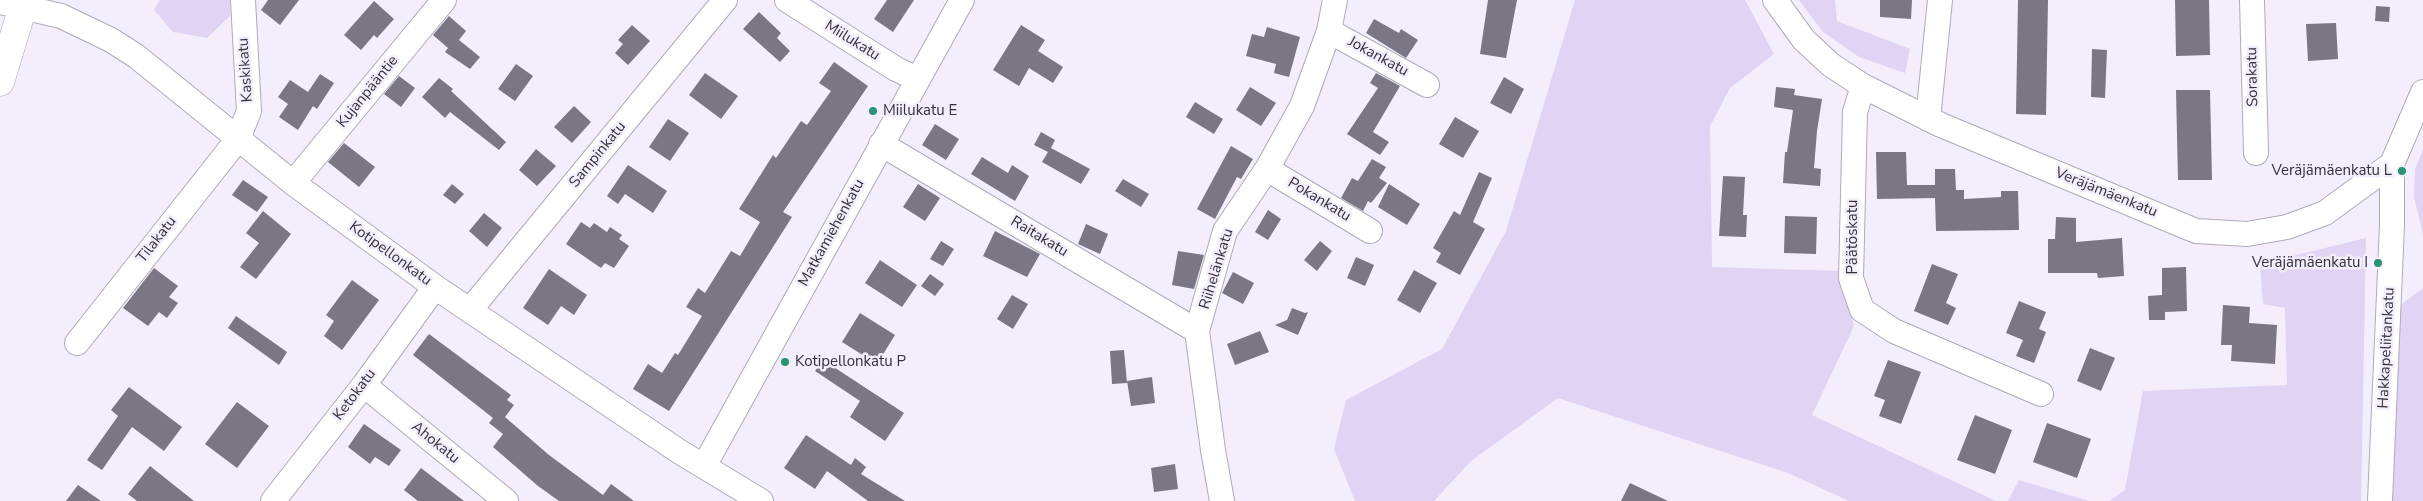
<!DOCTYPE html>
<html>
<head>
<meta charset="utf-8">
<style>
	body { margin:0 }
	canvas { display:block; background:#f3edfc }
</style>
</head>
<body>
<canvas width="2423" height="501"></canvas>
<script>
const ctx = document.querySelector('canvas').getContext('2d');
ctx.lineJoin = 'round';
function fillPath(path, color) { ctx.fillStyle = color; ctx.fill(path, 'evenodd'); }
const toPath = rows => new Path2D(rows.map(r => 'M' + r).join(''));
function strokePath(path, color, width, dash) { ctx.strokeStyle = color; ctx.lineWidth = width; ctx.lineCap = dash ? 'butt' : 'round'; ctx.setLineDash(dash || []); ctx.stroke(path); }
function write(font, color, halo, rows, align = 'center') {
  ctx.font = font + ' "Nunito Sans",sans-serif'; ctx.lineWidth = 5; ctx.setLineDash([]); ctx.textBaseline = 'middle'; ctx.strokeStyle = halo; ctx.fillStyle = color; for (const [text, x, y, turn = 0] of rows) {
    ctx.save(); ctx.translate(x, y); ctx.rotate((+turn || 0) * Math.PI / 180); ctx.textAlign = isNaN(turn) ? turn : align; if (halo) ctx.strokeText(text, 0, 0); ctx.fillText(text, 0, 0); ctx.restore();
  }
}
fillPath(toPath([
	[160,0,230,0,230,16,207,38,173,32,154,10],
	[1575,0,1745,0,1774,54,1730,88,1710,126,1712,267,1839,271,1854,326,1812,415,1996,501,1849,501,1788,473,1558,398,1471,461,1434,501,1355,501,1334,449,1346,400,1442,349,1506,231],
	[1799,0,1835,0,1837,21,1910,49,1905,73,1859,57,1823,32],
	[2423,150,2423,234,2414,197,2415,169],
	[2366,238,2361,501,2109,501,2125,490,2143,391,2287,385,2285,308,2263,304,2260,264],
	[2423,288,2423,501,2391,501,2399,306],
	[2019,480,2082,499,2089,501,2008,501]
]), '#e0d3f3');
fillPath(toPath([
	[268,0,299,0,280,25,261,10],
	[887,0,914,0,893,32,874,19],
	[1488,0,1517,0,1506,58,1480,54],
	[1880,0,1912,0,1911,19,1880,17],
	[2018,0,2048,0,2046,115,2016,114],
	[2175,0,2209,0,2210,55,2176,56],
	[374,1,394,19,377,38,374,35,361,50,344,35],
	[2376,6,2390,7,2389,22,2375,21],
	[759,12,781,33,777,38,790,51,780,62,743,29],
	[449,16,466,31,459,40,480,57,470,69,445,52,448,48,433,35],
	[1374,19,1399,33,1401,29,1418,40,1406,58,1366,33],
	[2336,23,2338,59,2308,61,2306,24],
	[632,25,650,41,628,65,615,53,623,44,618,40],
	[1021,25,1045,40,1038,51,1063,67,1053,83,1029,68,1019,86,993,70],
	[1267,27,1300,37,1289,77,1274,73,1276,64,1246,56,1252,34,1264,37],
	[2092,49,2107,50,2105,98,2091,97],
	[834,62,868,86,783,212,792,217,669,411,633,389,648,364,662,373,675,353,678,355,702,316,686,307,698,288,705,293,731,251,740,256,760,222,739,209,773,155,776,158,801,121,807,125,831,91,819,83],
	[516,64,533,76,515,101,498,89],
	[705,73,738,96,721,119,689,95],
	[1376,73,1400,86,1373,132,1389,142,1380,155,1347,134,1378,88,1370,83],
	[320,74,334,83,317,109,313,106,298,130,279,117,288,104,278,97,290,80,308,92],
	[399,76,415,88,401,107,384,94],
	[1504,77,1524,89,1511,114,1490,103],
	[439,78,453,89,451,91,506,142,499,150,450,112,445,118,422,97],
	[1250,87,1276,103,1261,126,1236,110],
	[1776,87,1795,89,1794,95,1822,99,1817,131,1814,168,1821,169,1820,186,1783,183,1785,152,1787,152,1793,110,1774,107],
	[2176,90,2210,90,2212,180,2178,180],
	[1195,102,1223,119,1214,134,1186,117],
	[574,106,591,122,572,143,554,127],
	[1455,117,1479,131,1463,158,1439,144],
	[668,119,689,133,670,161,649,147],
	[935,124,959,139,946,160,922,145],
	[1041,132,1055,140,1051,148,1090,169,1081,184,1042,162,1048,152,1034,145],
	[344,143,375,167,359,187,328,162],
	[1231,146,1253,159,1241,179,1237,177,1215,219,1197,209],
	[536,149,556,166,537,186,519,170],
	[1876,152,1906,152,1907,185,1935,185,1935,169,1955,169,1956,190,1964,190,1964,199,2001,197,2001,191,2018,191,2019,230,1936,231,1935,198,1877,199],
	[982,157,1008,173,1012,165,1029,176,1015,201,971,174],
	[1372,159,1386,167,1379,178,1387,183,1371,203,1368,201,1363,211,1341,198,1352,178,1358,181],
	[628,165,667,191,653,213,625,194,618,204,607,196],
	[1479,172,1492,178,1473,222,1485,229,1460,275,1436,262,1441,253,1433,248,1454,211,1460,215],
	[1723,176,1745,177,1743,215,1747,215,1746,237,1719,236],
	[1123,179,1149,194,1141,207,1115,191],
	[243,180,268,197,257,212,232,195],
	[452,184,464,194,455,204,443,195],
	[918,184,940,198,925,221,903,207],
	[1389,184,1420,204,1407,225,1378,207],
	[1268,210,1281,219,1268,240,1255,232],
	[263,211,291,234,256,279,240,267,259,243,246,233],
	[484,213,502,228,487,247,469,231],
	[1785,216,1817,217,1816,254,1784,253],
	[2056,217,2076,218,2076,242,2122,238,2124,276,2098,278,2097,273,2048,273,2048,239,2055,239],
	[581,222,590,228,594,223,607,232,610,227,622,235,619,239,629,246,614,268,605,263,601,268,566,244],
	[1086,224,1108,234,1100,254,1078,244],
	[995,231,1040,254,1027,277,983,256],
	[941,241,954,249,943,266,930,259],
	[1320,241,1332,251,1317,271,1304,260],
	[1178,251,1204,255,1194,289,1172,285],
	[1356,257,1374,265,1365,286,1347,278],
	[880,260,917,285,902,307,865,283],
	[1932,264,1958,274,1946,303,1956,308,1948,325,1914,311],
	[2186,267,2187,311,2165,312,2165,320,2149,320,2148,296,2162,295,2162,268],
	[154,268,178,286,169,297,178,303,167,318,159,312,148,326,123,308],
	[549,269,587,295,574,315,561,306,548,325,523,308],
	[1414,270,1437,283,1420,313,1397,300],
	[1233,272,1254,283,1243,304,1222,293],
	[930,274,944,284,935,296,921,286],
	[352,280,379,300,342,350,324,336,334,321,326,315],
	[1012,295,1028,304,1013,329,997,319],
	[2019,301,2046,312,2039,329,2046,332,2034,363,2016,356,2023,340,2006,333],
	[2223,305,2250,307,2249,323,2277,325,2275,364,2231,361,2232,345,2221,345],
	[1292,308,1305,313,1308,312,1298,335,1275,325,1287,320],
	[860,313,895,335,877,364,842,342],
	[236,316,287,352,279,365,228,328],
	[1260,331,1269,352,1235,365,1227,344],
	[429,334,511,395,507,400,514,405,505,417,549,455,603,495,611,484,634,501,559,501,538,486,493,447,503,434,489,423,493,418,413,355],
	[2090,348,2115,358,2101,391,2077,381],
	[1124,350,1127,383,1112,384,1110,351],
	[823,360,904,413,885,441,850,417,860,401,815,371],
	[1888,360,1921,372,1901,424,1879,416,1885,400,1874,396],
	[1152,377,1155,403,1131,406,1127,381],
	[129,387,182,427,164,451,132,427,102,470,87,460,118,416,111,410],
	[237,402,269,426,237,468,205,444],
	[1975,415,2012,430,1995,474,1957,460],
	[2047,423,2091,439,2077,478,2033,462],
	[364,424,401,450,389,466,375,457,370,464,348,447],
	[806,435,851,465,855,458,866,467,861,474,905,501,868,501,827,471,815,489,784,468],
	[1175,464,1178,489,1154,492,1151,468],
	[150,466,194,501,137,501,128,494],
	[421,468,464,501,418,501,404,490],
	[1630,483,1668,501,1621,501],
	[78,485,101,501,66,501]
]), '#7b7683');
const minor = toPath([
	[787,0,896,69,917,79],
	[1775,0,1804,40,1831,65,1863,86,1941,125,2196,231,2247,234,2287,227,2325,213,2392,164,2423,92],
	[2252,0,2256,153],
	[0,2,61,16,111,40,136,56,293,183,435,287,680,452,761,501],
	[1329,31,1427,85],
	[1863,86,1855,112,1851,278,1862,310,1894,331,2041,394],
	[1928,119,1940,0],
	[881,144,1197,331],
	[1267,169,1370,231],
	[293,183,444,0],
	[470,310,725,0],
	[77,343,238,139,249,111,243,0],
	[364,385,506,501],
	[704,466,962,0],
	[273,501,364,385,435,287],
	[1222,501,1213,450,1197,331,1225,231,1267,169,1302,106,1329,31,1335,0],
	[2380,501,2392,225,2392,164]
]);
const major = toPath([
	[0,82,25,0]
]);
strokePath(minor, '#afaab8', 26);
strokePath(major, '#afaab8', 29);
strokePath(minor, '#fff', 24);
strokePath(major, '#fff', 28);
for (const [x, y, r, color] of [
	[873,111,5,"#299473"],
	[2402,171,5,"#299473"],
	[2378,263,5,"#299473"],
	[785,362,5,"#299473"]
]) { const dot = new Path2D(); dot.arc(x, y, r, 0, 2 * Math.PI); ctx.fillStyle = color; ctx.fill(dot); strokePath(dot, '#f3edfc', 2); }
write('15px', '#343137', '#f3edfc', [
	["Miilukatu",852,41,32],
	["Jokankatu",1378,57,29],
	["Kaskikatu",246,70,-94],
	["Sorakatu",2253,77,-91],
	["Kujanpääntie",368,92,-51],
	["Sampinkatu",598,155,-51],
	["Veräjämäenkatu",2106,193,22],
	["Pokankatu",1319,200,31],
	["Matkamiehenkatu",832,233,-61],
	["Raitakatu",1039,237,31],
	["Päätöskatu",1853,237,-90],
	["Tilakatu",157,240,-52],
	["Kotipellonkatu",390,254,36],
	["Riihelänkatu",1217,269,-73],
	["Hakkapeliitankatu",2387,348,-87],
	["Ketokatu",355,395,-53],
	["Ahokatu",435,443,39]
]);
write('15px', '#343137', '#f3edfc', [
	["Miilukatu E",883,111],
	["Veräjämäenkatu L",2392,171,"right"],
	["Veräjämäenkatu I",2368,263,"right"],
	["Kotipellonkatu P",795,362]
], 'left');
</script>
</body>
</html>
